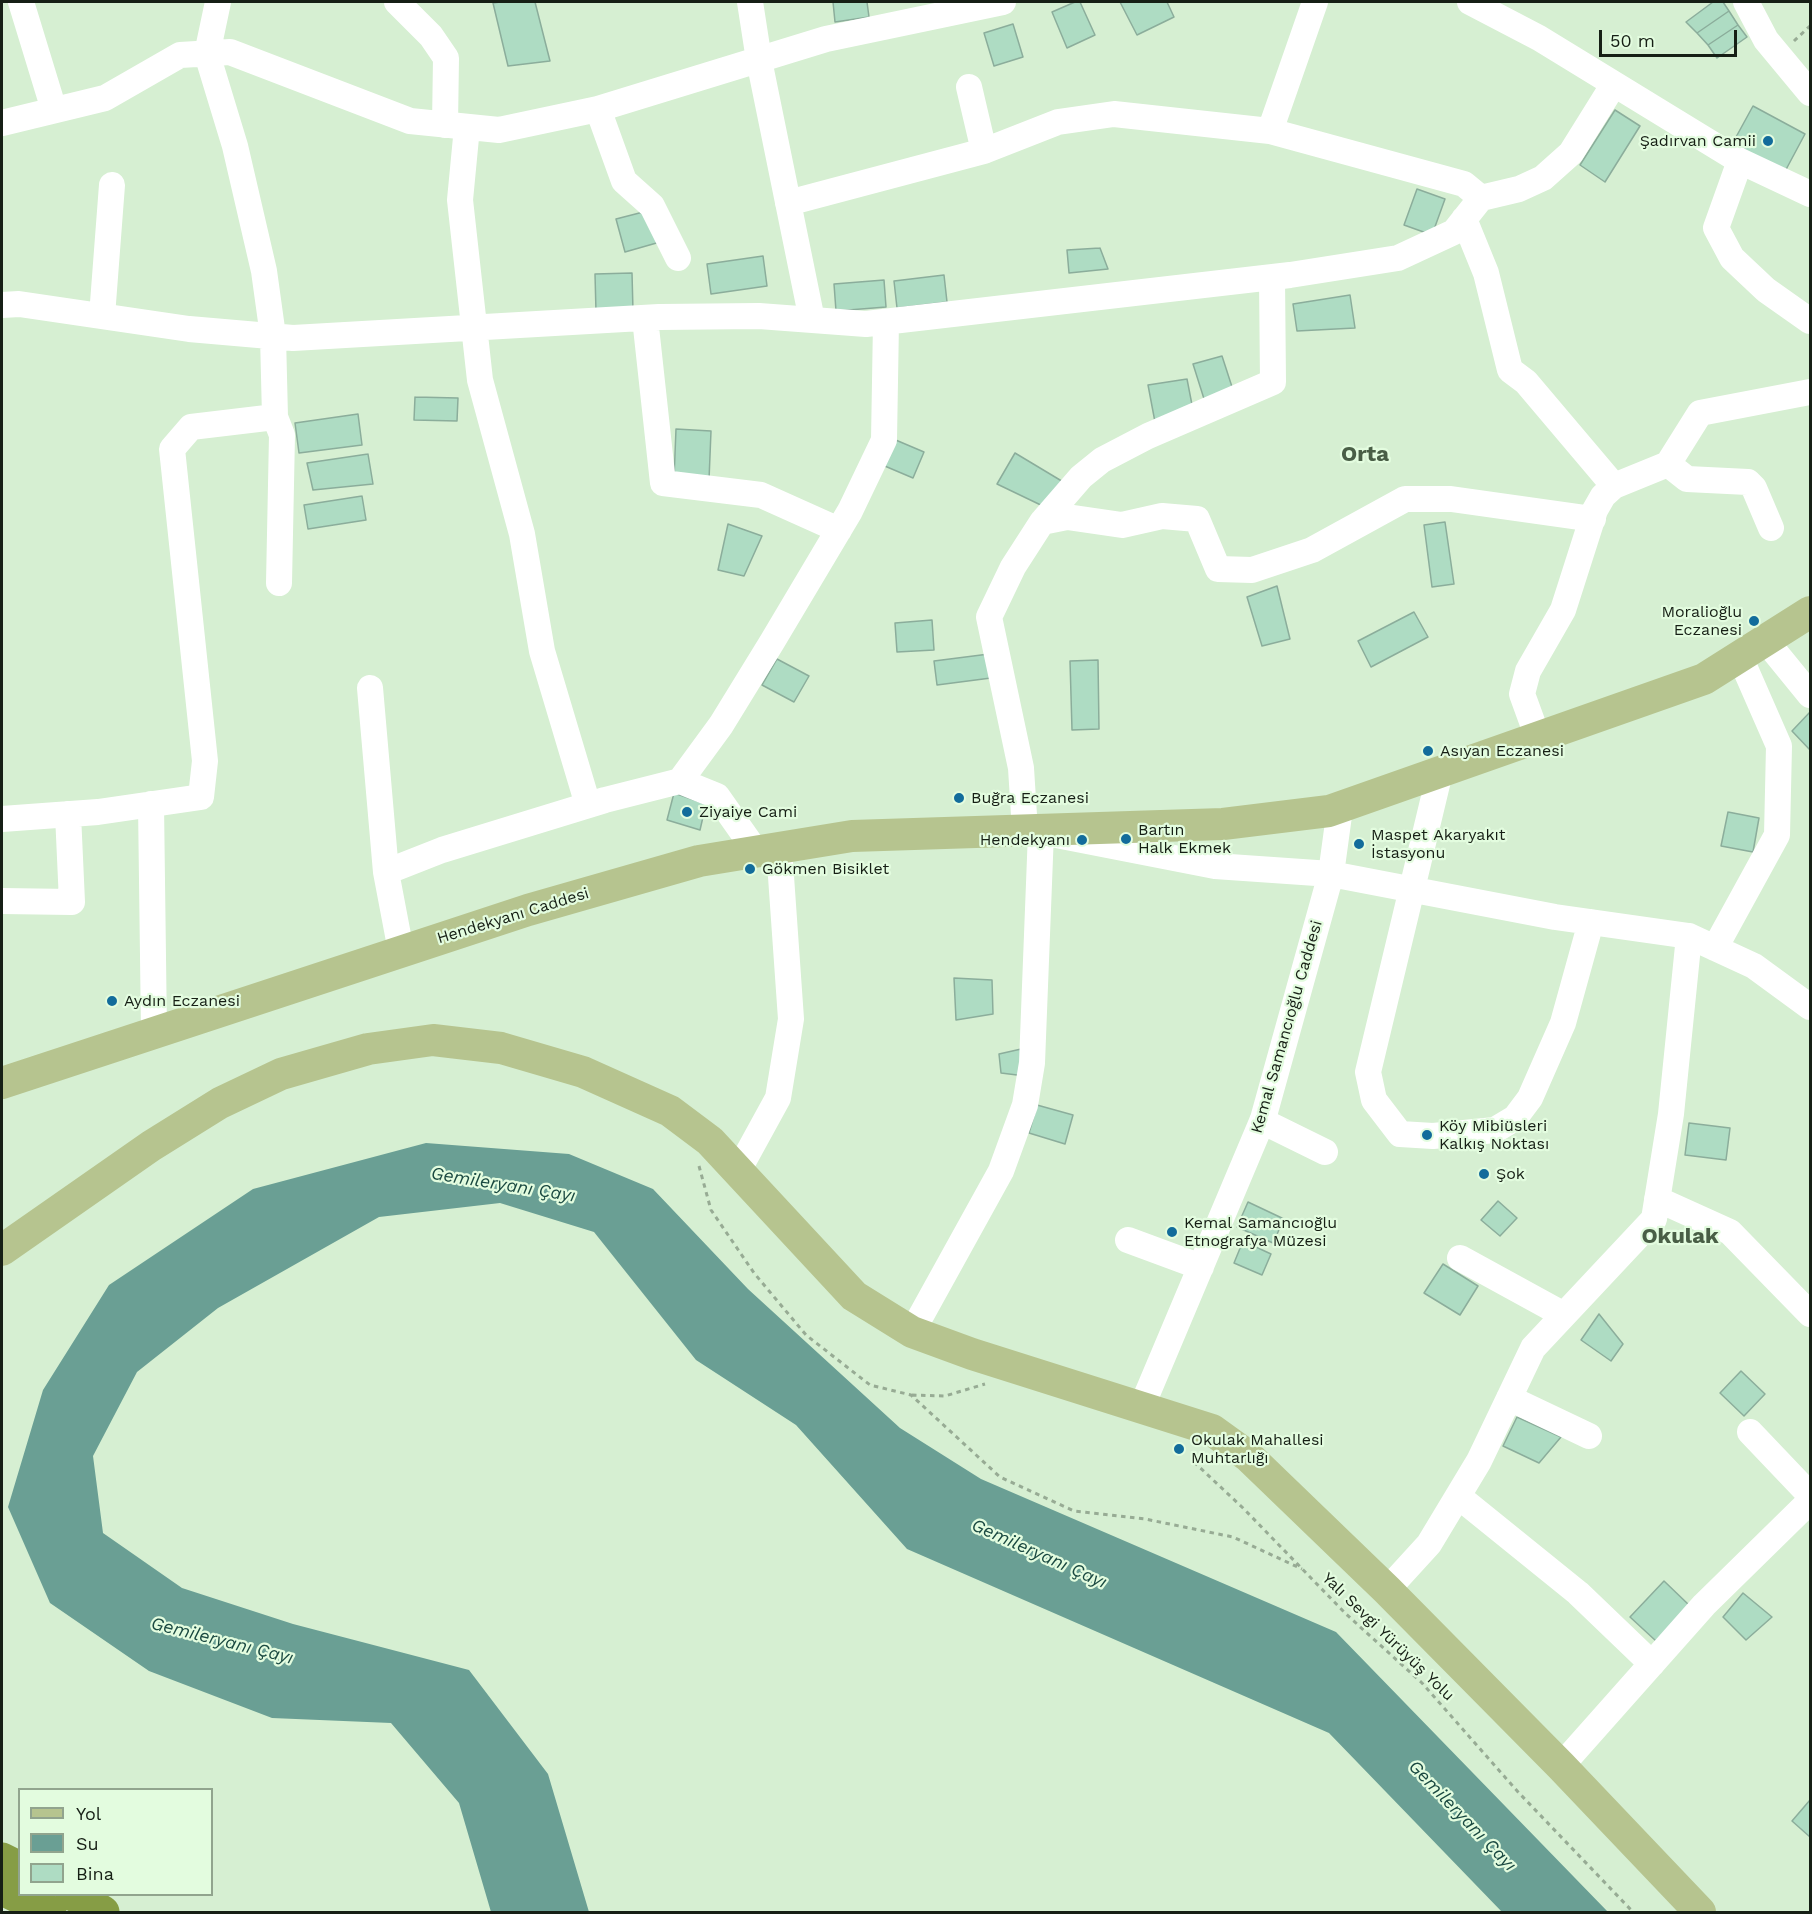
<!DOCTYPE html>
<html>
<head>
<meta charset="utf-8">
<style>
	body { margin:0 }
	#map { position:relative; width:1812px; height:1914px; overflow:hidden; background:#d6efd2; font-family:"Work Sans",sans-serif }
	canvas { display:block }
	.frame { position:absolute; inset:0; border:3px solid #161f15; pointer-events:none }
	.legend { position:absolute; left:18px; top:1788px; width:195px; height:108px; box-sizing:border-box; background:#e3fcdf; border:2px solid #91a48e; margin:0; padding:8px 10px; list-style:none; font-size:18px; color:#161f15 }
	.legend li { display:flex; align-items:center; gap:12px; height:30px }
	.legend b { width:30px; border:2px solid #91a48e }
	.scale { position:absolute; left:1599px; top:30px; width:138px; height:27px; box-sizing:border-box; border:3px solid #161f15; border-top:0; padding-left:8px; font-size:18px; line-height:21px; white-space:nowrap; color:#161f15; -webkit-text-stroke:4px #e3fcdf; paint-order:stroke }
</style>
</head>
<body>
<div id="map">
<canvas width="1812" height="1914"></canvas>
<div class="frame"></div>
<ul class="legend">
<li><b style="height:8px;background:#b6c48f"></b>Yol</li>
<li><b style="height:16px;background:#6a9f94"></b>Su</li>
<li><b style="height:16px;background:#aedcc3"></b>Bina</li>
</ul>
<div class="scale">50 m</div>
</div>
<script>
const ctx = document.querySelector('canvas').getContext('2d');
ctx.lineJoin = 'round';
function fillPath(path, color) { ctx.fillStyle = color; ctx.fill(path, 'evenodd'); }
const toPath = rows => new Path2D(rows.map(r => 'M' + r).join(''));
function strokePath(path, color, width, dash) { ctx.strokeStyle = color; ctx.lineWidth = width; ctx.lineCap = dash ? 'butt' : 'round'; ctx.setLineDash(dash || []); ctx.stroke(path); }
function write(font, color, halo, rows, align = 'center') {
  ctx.font = font + ' "Work Sans",sans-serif'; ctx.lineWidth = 4.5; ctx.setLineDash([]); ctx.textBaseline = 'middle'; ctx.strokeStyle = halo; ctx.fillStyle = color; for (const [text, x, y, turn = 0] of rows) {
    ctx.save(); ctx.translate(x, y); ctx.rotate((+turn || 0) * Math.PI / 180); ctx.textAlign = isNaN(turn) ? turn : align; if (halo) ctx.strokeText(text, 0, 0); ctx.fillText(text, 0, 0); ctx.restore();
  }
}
fillPath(toPath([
	[426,1143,569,1154,653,1189,748,1289,900,1428,981,1479,1336,1632,1608,1912,1502,1912,1329,1733,907,1549,796,1425,696,1360,594,1232,500,1203,379,1217,218,1308,137,1372,93,1456,103,1533,182,1588,293,1624,469,1670,548,1774,589,1912,491,1912,459,1803,391,1723,272,1718,149,1671,50,1603,8,1507,43,1390,109,1285,253,1189]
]), '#6a9f94');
const building = toPath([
	[500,2,535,2,550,61,508,66,493,3,500,2],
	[833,2,867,2,869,17,835,22,833,2],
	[1075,2,1080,2,1095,35,1067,48,1052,12,1075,2],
	[1120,2,1167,2,1174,17,1137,35,1120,2],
	[1713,2,1723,2,1729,11,1697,33,1686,22,1713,2],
	[1729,11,1738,25,1708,45,1697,33,1729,11],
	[1013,24,1023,57,994,66,984,33,1013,24],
	[1738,25,1747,37,1717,58,1708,45,1738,25],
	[1753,106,1805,134,1782,177,1730,148,1753,106],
	[1615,110,1640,126,1605,182,1580,165,1615,110],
	[1417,189,1445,199,1432,235,1404,225,1417,189],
	[651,210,660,242,625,252,616,219,651,210],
	[1100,248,1108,269,1069,273,1067,250,1100,248],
	[763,256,767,286,711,294,707,264,763,256],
	[632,273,633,311,596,312,595,274,632,273],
	[944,275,947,302,897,308,894,281,944,275],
	[884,280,886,307,836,311,834,284,884,280],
	[1350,295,1355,328,1297,331,1293,304,1350,295],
	[1222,356,1234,393,1205,402,1193,364,1222,356],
	[1187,379,1194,415,1155,422,1148,385,1187,379],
	[415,397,458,398,457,421,414,420,415,397],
	[358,414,362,445,299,453,295,423,358,414],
	[676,429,711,431,709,480,674,479,676,429],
	[891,438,924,452,913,478,880,464,891,438],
	[1015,453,1065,483,1047,508,997,484,1015,453],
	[368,454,373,484,313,490,307,463,368,454],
	[362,496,366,520,308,529,304,505,362,496],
	[1445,522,1454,584,1432,587,1424,525,1445,522],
	[728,524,762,536,744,576,718,570,728,524],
	[1277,586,1290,639,1262,646,1247,597,1277,586],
	[1414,612,1428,637,1371,667,1358,641,1414,612],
	[932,620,934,650,897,652,895,623,932,620],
	[989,654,991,678,937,685,934,661,989,654],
	[777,659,809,676,794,702,762,685,777,659],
	[1098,660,1099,729,1072,730,1070,661,1098,660],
	[1810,712,1810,750,1792,731,1810,712],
	[674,793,706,804,700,830,667,820,674,793],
	[1728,812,1759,818,1753,852,1721,846,1728,812],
	[954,978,992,980,993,1014,956,1020,954,978],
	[1030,1047,1025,1076,1001,1073,999,1054,1030,1047],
	[1037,1105,1073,1115,1065,1144,1029,1133,1037,1105],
	[1689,1123,1730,1128,1726,1160,1685,1155,1689,1123],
	[1498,1201,1517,1218,1500,1236,1481,1220,1498,1201],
	[1248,1202,1284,1219,1273,1243,1237,1227,1248,1202],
	[1243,1241,1271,1254,1262,1275,1234,1263,1243,1241],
	[1443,1264,1478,1286,1460,1315,1424,1293,1443,1264],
	[1599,1314,1623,1344,1611,1361,1581,1340,1599,1314],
	[1741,1371,1765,1394,1744,1416,1720,1393,1741,1371],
	[1517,1417,1561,1437,1539,1463,1503,1446,1517,1417],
	[1664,1581,1689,1605,1656,1641,1630,1617,1664,1581],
	[1743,1593,1772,1617,1746,1640,1723,1617,1743,1593],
	[1810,1800,1810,1837,1792,1821,1810,1800]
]);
fillPath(building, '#aedcc3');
strokePath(building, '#8bad9b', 1.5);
strokePath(toPath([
	[1794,41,1810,26],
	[699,1166,711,1210,754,1273,806,1335,870,1385,911,1395,1000,1477,1074,1511,1145,1519,1233,1537,1302,1569],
	[912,1395,945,1396,985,1384],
	[1194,1462,1243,1508,1346,1614,1422,1683,1519,1793,1633,1912]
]), '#97ab94', 3, [4.5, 4.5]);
strokePath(toPath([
	[21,2,54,110],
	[218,2,207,54,235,146,264,271,273,336,275,417,282,435,279,583],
	[397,2,431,36,446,58,445,125],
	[750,2,759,60,812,320],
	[1315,2,1270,131,1464,184,1481,198],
	[1470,2,1539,38,1740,161,1810,194],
	[1746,2,1766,40,1810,93],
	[598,109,624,181,652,206,678,258],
	[2,123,105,98,180,55,230,52,410,121,499,130,598,109,826,39,1003,2],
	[467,127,460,200,480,380,522,534,542,651,588,805],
	[984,151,1058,122,1114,114,1270,131],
	[1740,161,1716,228,1732,258,1766,290,1810,321],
	[788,203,984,151,969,87],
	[1464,219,1486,273,1510,370,1526,382,1614,486],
	[2,305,19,304,189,329,293,338,659,317,759,316,866,324,1290,275,1398,258,1454,232,1481,198,1519,189,1543,178,1571,153,1614,84],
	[102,316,112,185],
	[645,318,663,483,761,495,839,530],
	[1668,464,1687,479,1748,482,1754,488,1771,528],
	[1042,522,1081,477,1102,460,1148,436,1273,382,1272,278],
	[1766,641,1810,695],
	[370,688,386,872,401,951],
	[1538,738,1522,694,1528,671,1563,610,1595,510,1603,496,1614,486,1668,464,1700,413,1810,392],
	[1440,772,1368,1072,1374,1100,1400,1134,1433,1136,1495,1130,1515,1118,1530,1098,1563,1023,1591,922],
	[680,781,721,725,772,642,850,511,884,440,886,322],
	[151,804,154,1033],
	[2,819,98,812,201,797,205,761,172,449,191,427,275,417],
	[1025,831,1021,768,989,617,1013,567,1042,522,1067,517,1122,525,1162,516,1197,519,1218,569,1252,570,1312,550,1405,499,1451,499,1593,519],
	[386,872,442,850,605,800,680,781,717,796,755,850],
	[2,901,72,902,68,814],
	[1715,948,1777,835,1779,746,1740,657],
	[1262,1121,1325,1152],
	[738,1171,778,1098,791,1019,779,848],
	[1657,1199,1730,1232,1810,1314],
	[1128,1240,1201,1267],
	[1460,1258,1564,1315],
	[912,1332,1001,1171,1025,1105,1032,1063,1041,832,1215,866,1331,874,1555,917,1689,936,1754,966,1810,1007],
	[1509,1398,1589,1436],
	[1142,1406,1263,1119,1331,874,1340,808],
	[1750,1432,1810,1495],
	[1458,1496,1578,1593,1652,1664],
	[1387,1590,1429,1544,1479,1461,1533,1348,1654,1219,1671,1114,1689,936],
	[1561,1766,1704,1605,1810,1501]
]), '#fff', 26);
strokePath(toPath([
	[2,1083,528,910,699,861,852,836,1223,824,1329,811,1704,679,1810,612],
	[2,1250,151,1146,220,1103,281,1074,368,1049,433,1040,501,1048,583,1072,670,1111,710,1141,854,1296,912,1332,972,1354,1212,1430,1248,1456,1387,1590,1561,1766,1700,1912]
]), '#b6c48f', 32);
strokePath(toPath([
	[2,1859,20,1868],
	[2,1889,50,1912],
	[72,1894,103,1912]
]), '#869d45', 33);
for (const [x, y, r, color] of [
	[1768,141,6,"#126c9b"],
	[1754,621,6,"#126c9b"],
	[1428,751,6,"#126c9b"],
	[959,798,6,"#126c9b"],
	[687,812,6,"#126c9b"],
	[1126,839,6,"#126c9b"],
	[1082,840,6,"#126c9b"],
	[1359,844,6,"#126c9b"],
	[750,869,6,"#126c9b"],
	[112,1001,6,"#126c9b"],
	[1427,1135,6,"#126c9b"],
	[1484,1174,6,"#126c9b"],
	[1172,1232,6,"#126c9b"],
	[1179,1449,6,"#126c9b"]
]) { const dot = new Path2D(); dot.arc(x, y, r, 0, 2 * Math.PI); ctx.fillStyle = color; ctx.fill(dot); strokePath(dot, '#e3fcdf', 2); }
write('16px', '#161f15', '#e3fcdf', [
	["Şadırvan Camii",1756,141,"right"],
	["Moralioğlu",1742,612,"right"],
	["Eczanesi",1742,630,"right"],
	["Asıyan Eczanesi",1440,751],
	["Buğra Eczanesi",971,798],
	["Ziyaiye Cami",699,812],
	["Bartın",1138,830],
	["Halk Ekmek",1138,848],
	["Maspet Akaryakıt",1371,835],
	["İstasyonu",1371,853],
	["Hendekyanı",1070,840,"right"],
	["Gökmen Bisiklet",762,869],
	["Aydın Eczanesi",124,1001],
	["Köy Mibiüsleri",1439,1126],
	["Kalkış Noktası",1439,1144],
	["Şok",1496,1174],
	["Kemal Samancıoğlu",1184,1223],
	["Etnografya Müzesi",1184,1241],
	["Okulak Mahallesi",1191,1440],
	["Muhtarlığı",1191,1458]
], 'left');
write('16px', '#161f15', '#e3fcdf', [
	["Hendekyanı Caddesi",513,916,-17],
	["Kemal Samancıoğlu Caddesi",1287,1027,-74],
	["Yalı Sevgi Yürüyüş Yolu",1388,1637,44]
]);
write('italic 18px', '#1a4941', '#e3fcdf', [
	["Gemileryanı Çayı",503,1185,9],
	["Gemileryanı Çayı",1039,1554,24],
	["Gemileryanı Çayı",222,1641,14],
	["Gemileryanı Çayı",1462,1816,46]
]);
write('bold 22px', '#495e46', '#e3fcdf', [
	["Orta",1365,455],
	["Okulak",1680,1237]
]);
</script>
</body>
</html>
